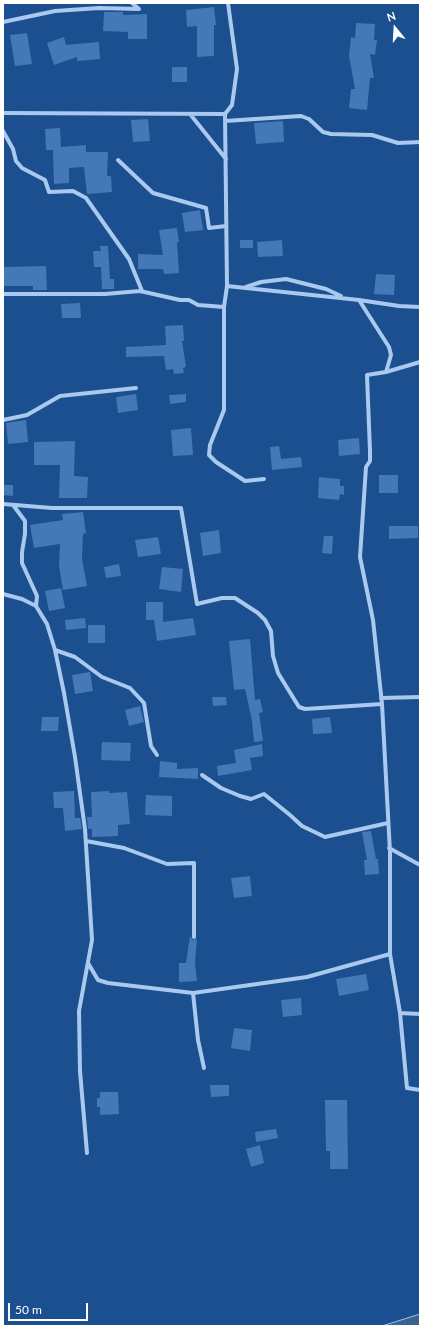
<!DOCTYPE html>
<html>
<head>
<meta charset="utf-8">
<style>
	body { margin:0 }
	#map { position:relative; width:423px; height:1329px; overflow:hidden; background:#1b4f8f; font-family:Lato,sans-serif }
	canvas { display:block }
	.frame { position:absolute; inset:0; border:4px solid #fff; pointer-events:none }
	.north { position:absolute; left:375px; top:8px; width:40px; height:40px; -webkit-text-stroke:3px #1b4f8f; paint-order:stroke; rotate:342deg; font-size:11px; font-weight:700; line-height:16px; text-align:center; color:#fff }
	.north::after { content:''; display:block; margin:auto; width:14px; height:18px; background:#fff; clip-path:polygon(50% 0,100% 100%,50% 72%,0 100%) }
	.scale { position:absolute; left:8px; top:1303px; width:80px; height:18px; box-sizing:border-box; border:2px solid #fff; border-top:0; padding-left:5px; font-size:12px; line-height:14px; white-space:nowrap; color:#fff; -webkit-text-stroke:3px #1b4f8f; paint-order:stroke }
</style>
</head>
<body>
<div id="map">
<canvas width="423" height="1329"></canvas>
<div class="frame"></div>
<div class="north">N</div>
<div class="scale">50 m</div>
</div>
<script>
const ctx = document.querySelector('canvas').getContext('2d');
ctx.lineJoin = 'round';
function fillPath(path, color) { ctx.fillStyle = color; ctx.fill(path, 'evenodd'); }
const toPath = rows => new Path2D(rows.map(r => 'M' + r).join(''));
function strokePath(path, color, width, dash) { ctx.strokeStyle = color; ctx.lineWidth = width; ctx.lineCap = dash ? 'butt' : 'round'; ctx.setLineDash(dash || []); ctx.stroke(path); }
const water = toPath([
	[420,1314,420,1326,382,1326,420,1314]
]);
fillPath(water, '#3c6290');
strokePath(water, '#9cc4f0', 1);
fillPath(toPath([
	[214,7,216,25,214,25,214,56,197,57,197,26,187,27,186,10],
	[104,12,123,12,123,15,147,14,147,39,128,39,128,32,103,31],
	[356,23,375,24,374,40,377,40,375,55,370,54,374,78,370,78,367,110,349,108,351,89,355,89,349,56,351,37,355,38],
	[27,33,32,64,15,66,10,35],
	[64,37,66,45,99,42,100,59,77,61,77,57,54,65,47,43],
	[172,67,187,67,187,82,172,82],
	[148,119,150,141,133,142,131,120],
	[283,121,284,142,256,144,254,123],
	[60,128,61,147,86,145,86,152,108,152,107,176,111,176,112,192,87,194,84,167,69,168,69,183,54,184,53,150,46,150,45,129],
	[200,210,203,230,185,232,182,213],
	[177,228,179,242,177,242,179,273,164,274,163,269,138,269,138,254,163,255,159,230],
	[240,240,253,240,253,248,240,248],
	[282,240,283,256,258,257,257,242],
	[100,246,108,246,110,279,114,279,114,289,102,289,101,267,94,267,93,251,101,251],
	[46,266,47,290,33,290,33,286,3,286,3,267],
	[376,274,395,275,394,295,374,294],
	[80,303,81,318,62,318,61,304],
	[183,325,184,341,182,341,186,367,183,368,184,373,174,374,173,369,166,370,164,356,126,357,126,347,166,345,165,326],
	[136,394,138,410,118,413,116,397],
	[186,394,186,402,170,404,169,395],
	[26,420,28,442,8,444,6,423],
	[191,428,193,455,173,456,171,430],
	[359,438,360,454,339,456,338,440],
	[75,441,74,476,88,477,87,498,59,498,60,465,34,465,34,442],
	[279,446,281,459,301,457,302,467,272,470,270,447],
	[379,475,398,475,398,493,379,493],
	[319,477,340,479,340,486,344,486,344,495,340,494,339,500,318,498],
	[3,485,13,485,13,496,3,495],
	[83,512,86,533,83,534,82,559,87,586,63,590,59,566,60,544,34,548,30,525,63,520,62,514],
	[389,526,418,526,418,538,389,539],
	[219,530,221,553,203,556,200,533],
	[324,536,333,536,332,554,322,553],
	[158,537,161,554,138,557,135,540],
	[119,564,121,576,106,578,104,567],
	[162,567,183,569,181,592,159,589],
	[61,588,65,608,49,611,45,591],
	[146,602,163,602,163,622,193,618,196,635,157,641,154,620,146,620],
	[85,618,86,628,66,630,65,620],
	[88,625,105,625,105,643,88,643],
	[250,639,255,700,260,699,263,712,259,713,263,741,254,742,252,721,245,689,234,690,229,641],
	[90,672,93,691,75,694,72,675],
	[212,697,226,697,227,705,213,706],
	[140,706,144,722,129,726,125,710],
	[42,717,59,717,58,731,41,731],
	[330,717,332,733,313,734,312,719],
	[102,742,131,743,130,761,101,760],
	[262,744,263,756,250,758,252,770,218,776,217,766,236,763,234,750],
	[160,761,177,763,177,769,198,768,198,779,159,777],
	[74,791,75,818,80,818,82,829,65,831,63,808,54,808,53,792],
	[109,791,109,793,127,792,130,824,118,825,118,836,92,837,92,829,88,829,87,817,92,817,91,792],
	[146,795,172,796,172,816,145,815],
	[371,831,376,859,378,859,379,874,365,875,364,860,367,860,362,832],
	[250,876,252,896,234,898,231,878],
	[190,936,193,940,197,939,195,963,197,981,179,982,179,963,186,963],
	[366,974,369,990,339,996,336,979],
	[301,998,302,1015,283,1017,281,1000],
	[234,1028,252,1030,250,1051,231,1048],
	[210,1085,229,1085,229,1096,211,1097],
	[100,1092,118,1092,119,1114,100,1115,100,1107,97,1107,97,1098,100,1098],
	[325,1100,347,1100,348,1169,330,1169,330,1151,326,1151],
	[276,1129,278,1138,256,1142,255,1132],
	[260,1145,264,1163,251,1167,246,1149]
]), '#4478b7');
strokePath(toPath([
	[3,22,55,11,99,8,139,9,132,3],
	[3,113,225,114,227,286,359,300,389,347,391,355,386,372,367,375,370,451,370,461,366,467,360,557,373,620,382,704,390,852,390,954,400,1013,407,1088,420,1090],
	[190,114,226,159],
	[225,114,232,105,237,69,228,3],
	[225,121,301,116,309,119,323,132,331,134,372,135,398,143,420,142],
	[3,131,13,149,16,161,22,168,45,180,49,192,73,191,86,198,129,259,142,291],
	[118,160,153,193,206,208,209,228,226,226],
	[246,287,261,282,286,279,326,289,341,296],
	[3,294,105,294,140,291,180,300,189,300,198,305,224,307,227,286],
	[359,300,399,306,420,307],
	[224,307,224,410,210,445,209,455,216,462,245,481,264,479],
	[386,372,420,362],
	[3,420,27,415,60,396,136,388],
	[3,504,52,508,181,508,197,604,222,598,235,598,258,613,265,620,271,631,273,656,278,673,299,707,305,709,382,704],
	[13,505,25,521,25,534,22,552,22,563,37,596,36,606],
	[3,594,22,599,36,606,47,624,55,650,64,693,75,757,85,829,92,940,79,1011,80,1071,87,1153],
	[55,650,75,657,102,677,130,688,144,703,151,746,157,755],
	[381,698,420,697],
	[202,775,221,788,240,796,251,799,264,794,290,815,302,826,325,837,388,823],
	[86,841,124,848,167,864,194,863,194,937],
	[389,848,420,865],
	[88,963,98,980,108,983,193,993,307,977,390,954],
	[193,993,198,1040,204,1068],
	[400,1013,420,1014]
]), '#a9c9ee', 4);
</script>
</body>
</html>
